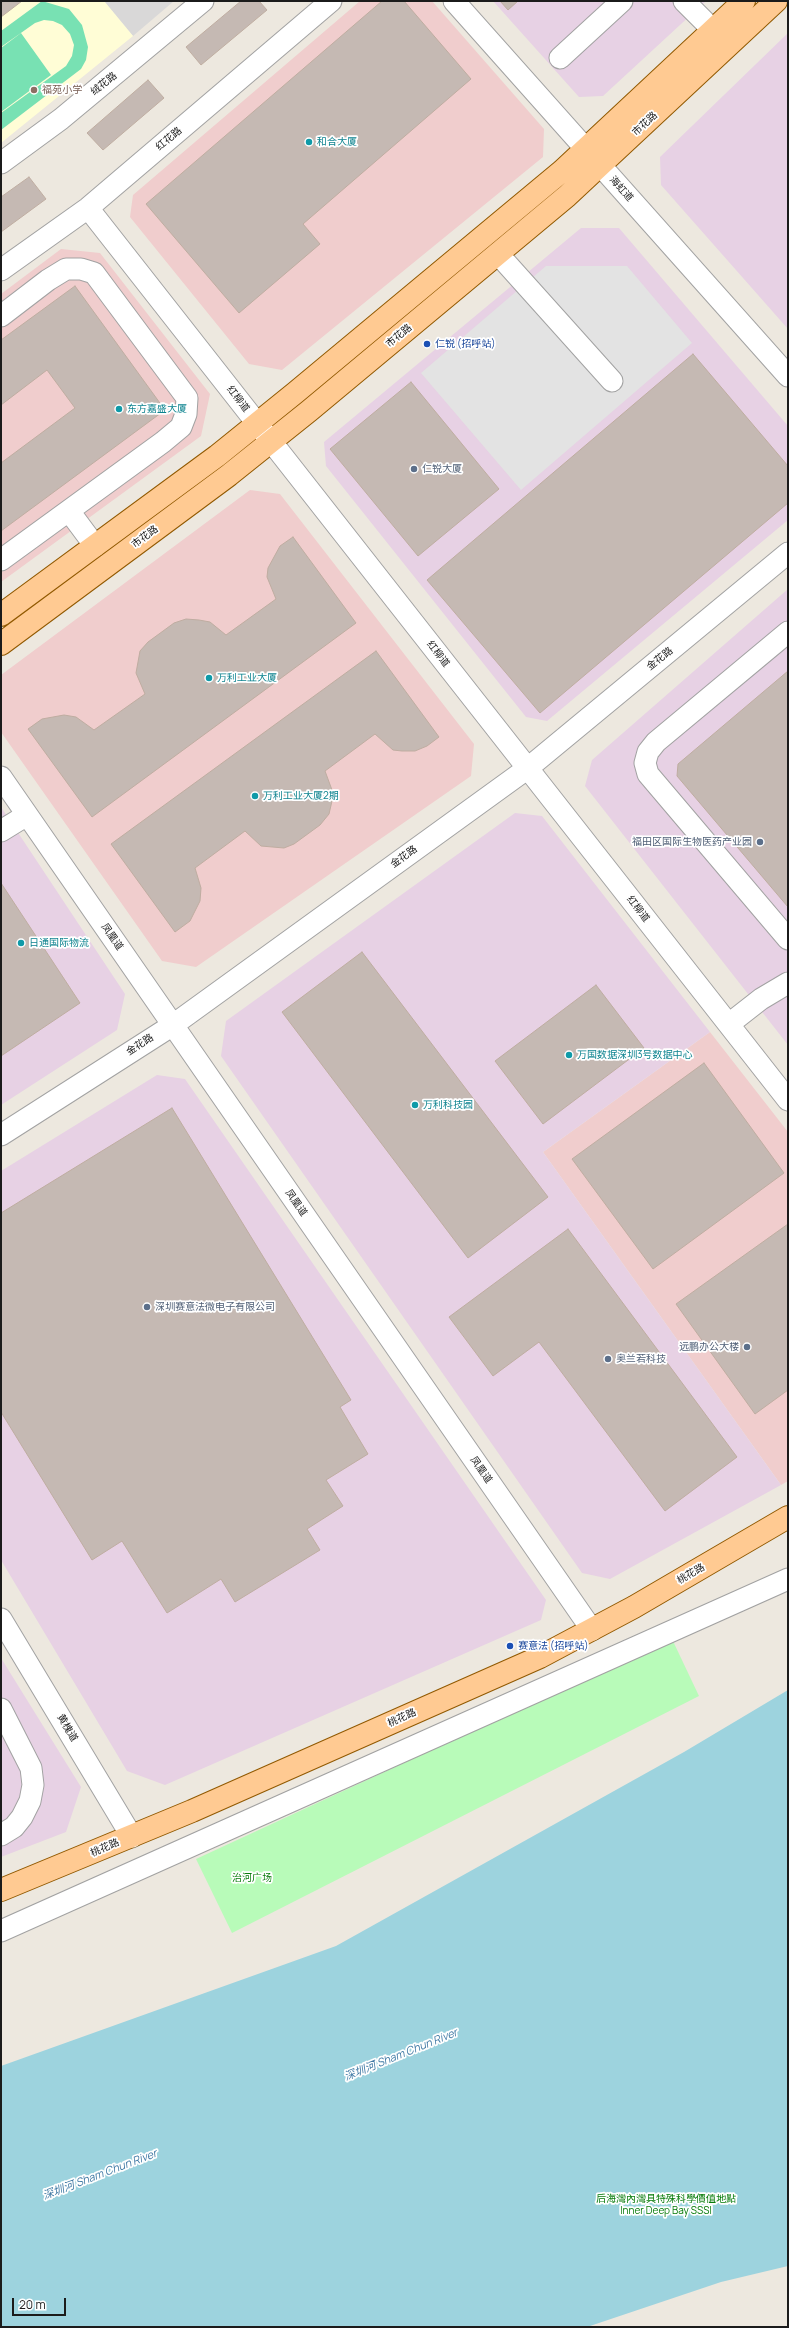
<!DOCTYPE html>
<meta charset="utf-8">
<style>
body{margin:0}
#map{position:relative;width:789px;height:2328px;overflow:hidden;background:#ede8df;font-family:Manrope,sans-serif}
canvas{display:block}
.frame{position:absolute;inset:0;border:2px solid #1b1b1b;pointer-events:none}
.scale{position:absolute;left:12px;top:2298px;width:54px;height:18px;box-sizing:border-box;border:2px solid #1b1b1b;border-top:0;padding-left:5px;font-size:12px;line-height:14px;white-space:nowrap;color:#1b1b1b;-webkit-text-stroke:3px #fff;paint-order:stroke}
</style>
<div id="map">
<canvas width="789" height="2328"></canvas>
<div class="frame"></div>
<div class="scale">20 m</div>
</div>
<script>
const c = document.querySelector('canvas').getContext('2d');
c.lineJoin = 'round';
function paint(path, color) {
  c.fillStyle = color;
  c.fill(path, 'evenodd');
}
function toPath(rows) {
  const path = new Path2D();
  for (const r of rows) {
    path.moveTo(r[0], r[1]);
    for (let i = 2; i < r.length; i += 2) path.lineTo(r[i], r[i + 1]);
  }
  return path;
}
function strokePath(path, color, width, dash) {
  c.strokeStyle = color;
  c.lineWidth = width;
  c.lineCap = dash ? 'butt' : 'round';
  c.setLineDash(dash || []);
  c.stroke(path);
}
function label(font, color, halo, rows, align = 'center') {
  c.font = font + ' Manrope,"Noto Sans SC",sans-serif';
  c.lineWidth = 3.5;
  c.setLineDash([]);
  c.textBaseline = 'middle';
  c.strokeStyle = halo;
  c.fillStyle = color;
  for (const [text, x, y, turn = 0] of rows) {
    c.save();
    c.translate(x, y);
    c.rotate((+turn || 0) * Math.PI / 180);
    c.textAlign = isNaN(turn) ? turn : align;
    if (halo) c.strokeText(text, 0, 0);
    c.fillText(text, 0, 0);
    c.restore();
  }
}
const residential = toPath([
 [104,1,174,1,133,36]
]);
const commercial = toPath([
 [360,1,432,1,544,129,543,157,282,370,249,364,130,217,133,195],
 [61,249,100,253,210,394,201,436,1,582,1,294],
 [250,490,280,494,474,744,471,776,196,967,162,961,1,732,1,675],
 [710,1032,788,1132,788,1481,781,1485,543,1152]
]);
const industrial = toPath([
 [493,1,706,1,603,96,579,97],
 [788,33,788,329,661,185,660,157],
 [581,228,619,228,788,426,788,520,547,721,526,717,326,466,324,442],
 [788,589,788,1045,585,786,592,760],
 [1,807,125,994,117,1030,1,1105],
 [515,813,542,816,710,1032,543,1152,781,1485,610,1579,582,1573,221,1056,226,1021],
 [157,1075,185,1079,546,1600,541,1620,165,1785,127,1771,1,1560,1,1171],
 [1,1658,81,1787,66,1832,1,1857]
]);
const education = toPath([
 [1,1,104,1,133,36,1,143]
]);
const park = toPath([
 [672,1639,699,1696,232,1933,196,1859]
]);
const pitch = toPath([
 [42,1,69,9,82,25,88,47,86,60,81,69,1,130,1,113,66,66,72,56,74,45,70,34,62,25,53,21,44,20,35,23,1,47,1,31],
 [21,33,51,75,1,112,1,48]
]);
const parking = toPath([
 [546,266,627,266,692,343,521,490,421,373]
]);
const water = toPath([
 [788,1690,788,2266,721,2282,587,2327,1,2327,1,2066,336,1946,684,1752]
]);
const building = toPath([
 [1,1,22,1,1,17,1,1],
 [241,1,259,1,267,10,201,65,186,47,241,1],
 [382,1,404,1,471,79,303,224,320,244,239,313,146,204,382,1],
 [500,1,518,1,508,10,500,1],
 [148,80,164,98,103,150,87,133,148,80],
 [29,177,46,199,1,232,1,197,29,177],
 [75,286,165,410,1,531,1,463,75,408,47,370,1,405,1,340,75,286],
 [693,354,788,466,788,503,540,713,427,580,693,354],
 [411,382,499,489,418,556,330,449,411,382],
 [293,537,356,623,92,817,28,729,42,719,64,715,76,717,94,730,145,694,136,673,140,651,148,642,174,623,186,619,199,620,210,622,226,635,276,599,267,577,268,568,280,546,293,537],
 [376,651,439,737,427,746,415,751,402,751,393,750,375,734,325,771,332,790,332,801,329,814,320,825,294,844,284,848,261,846,245,831,195,868,201,888,200,901,190,921,175,932,111,844,376,651],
 [788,671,788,907,677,776,678,764,788,671],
 [1,883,80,1003,1,1056,1,883],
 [362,952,548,1197,468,1258,282,1012,362,952],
 [596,985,644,1048,543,1124,495,1061,596,985],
 [704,1063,784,1173,653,1269,572,1159,704,1063],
 [172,1108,351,1400,340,1407,368,1454,326,1480,343,1506,307,1529,320,1550,235,1602,221,1579,167,1613,122,1541,92,1560,1,1412,1,1213,172,1108],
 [788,1224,788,1390,755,1414,676,1304,788,1224],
 [568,1229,737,1457,665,1511,539,1342,493,1376,449,1317,568,1229]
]);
const minor = toPath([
 [454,1,788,376],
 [684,1,713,30],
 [560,58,622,1],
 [1,163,61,119,203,1],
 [88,208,788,1100],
 [498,254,612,381],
 [1,270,88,208,331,1],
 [1,316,48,280,66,269,81,269,94,273,187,398,186,414,181,427,163,442,1,560],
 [69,511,95,546],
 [788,632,656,742,648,752,645,763,648,774,788,939],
 [1,777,592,1630],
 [1,831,27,815],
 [729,1024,761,999,788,983],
 [1,1135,173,1025,528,768,788,553],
 [1,1619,132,1837],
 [1,1709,31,1768,33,1785,30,1801,22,1817,14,1827,1,1835],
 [1,1931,788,1579]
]);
const major = toPath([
 [1,615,217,456,295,393,562,171,744,1],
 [1,644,229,475,309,411,567,196,776,1],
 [1,1890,192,1811,540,1657,634,1607,788,1517]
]);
const markers = [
 [34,90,4,"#8d6e63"],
 [309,142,4,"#0f9aa8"],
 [427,344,4,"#1a4fb4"],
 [119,409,4,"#0f9aa8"],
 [414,469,4,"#5c6f8a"],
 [209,678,4,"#0f9aa8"],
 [255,796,4,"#0f9aa8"],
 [760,842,4,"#5c6f8a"],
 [21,943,4,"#0f9aa8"],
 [569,1055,4,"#0f9aa8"],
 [415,1105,4,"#0f9aa8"],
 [147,1307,4,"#5c6f8a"],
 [747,1347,4,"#5c6f8a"],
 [608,1359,4,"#5c6f8a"],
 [510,1646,4,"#1a4fb4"]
];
const streetNames = [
 ["绒花路",104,84,-39],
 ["市花路",645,124,-43],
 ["红花路",169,139,-40],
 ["海虹道",621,189,48],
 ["市花路",399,336,-40],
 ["红柳道",238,399,52],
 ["市花路",145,537,-37],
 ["红柳道",438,654,52],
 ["金花路",660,659,-39],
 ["金花路",404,857,-36],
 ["红柳道",638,909,52],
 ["凤凰道",112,937,55],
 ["金花路",140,1045,-33],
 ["凤凰道",296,1203,55],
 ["凤凰道",481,1470,55],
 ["桃花路",691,1574,-30],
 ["桃花路",402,1718,-24],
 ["黄槐道",67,1728,59],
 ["桃花路",105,1848,-23]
];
const educationNames = [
 ["福苑小学",42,90]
];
const cultureNames = [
 ["和合大厦",317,142],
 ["东方嘉盛大厦",127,409],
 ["万利工业大厦",217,678],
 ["万利工业大厦2期",263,796],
 ["日通国际物流",29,943],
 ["万国数据深圳3号数据中心",577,1055],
 ["万利科技园",423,1105]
];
const transitNames = [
 ["仁锐 (招呼站)",435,344],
 ["赛意法 (招呼站)",518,1646]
];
const serviceNames = [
 ["仁锐大厦",422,469],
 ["福田区国际生物医药产业园",752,842,"right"],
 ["深圳赛意法微电子有限公司",155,1307],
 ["远鹏办公大楼",739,1347,"right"],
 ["奥兰若科技",616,1359]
];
const parkNames = [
 ["治河广场",252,1878],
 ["后海灣內灣具特殊科學價值地點",666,2199],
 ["Inner Deep Bay SSSI",666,2211]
];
const waterNames = [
 ["深圳河 Sham Chun River",401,2055,-22],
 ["深圳河 Sham Chun River",100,2175,-21]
];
paint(residential, '#d9d8d8');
paint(commercial, '#f0cdcd');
paint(industrial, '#e7d1e4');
paint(education, '#fffdd6');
paint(park, '#b8fbb9');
paint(pitch, '#78e1b3');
paint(parking, '#e3e3e3');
paint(water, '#9dd3de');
paint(building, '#c5b9b3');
strokePath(building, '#bfada1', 1);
strokePath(minor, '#a2a2a2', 23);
strokePath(major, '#915900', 24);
strokePath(minor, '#fff', 21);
strokePath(major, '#ffca92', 22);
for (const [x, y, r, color] of markers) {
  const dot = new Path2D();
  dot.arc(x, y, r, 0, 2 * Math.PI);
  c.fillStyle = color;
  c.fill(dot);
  strokePath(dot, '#fff', 1.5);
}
label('10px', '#1b1b1b', '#fff', streetNames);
label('10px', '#785e54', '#fff', educationNames, 'left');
label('10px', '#0d838f', '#fff', cultureNames, 'left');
label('10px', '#164399', '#fff', transitNames, 'left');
label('10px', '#4e5e75', '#fff', serviceNames, 'left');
label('10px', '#067b09', '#fff', parkNames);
label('italic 11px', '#417aa5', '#fff', waterNames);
</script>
